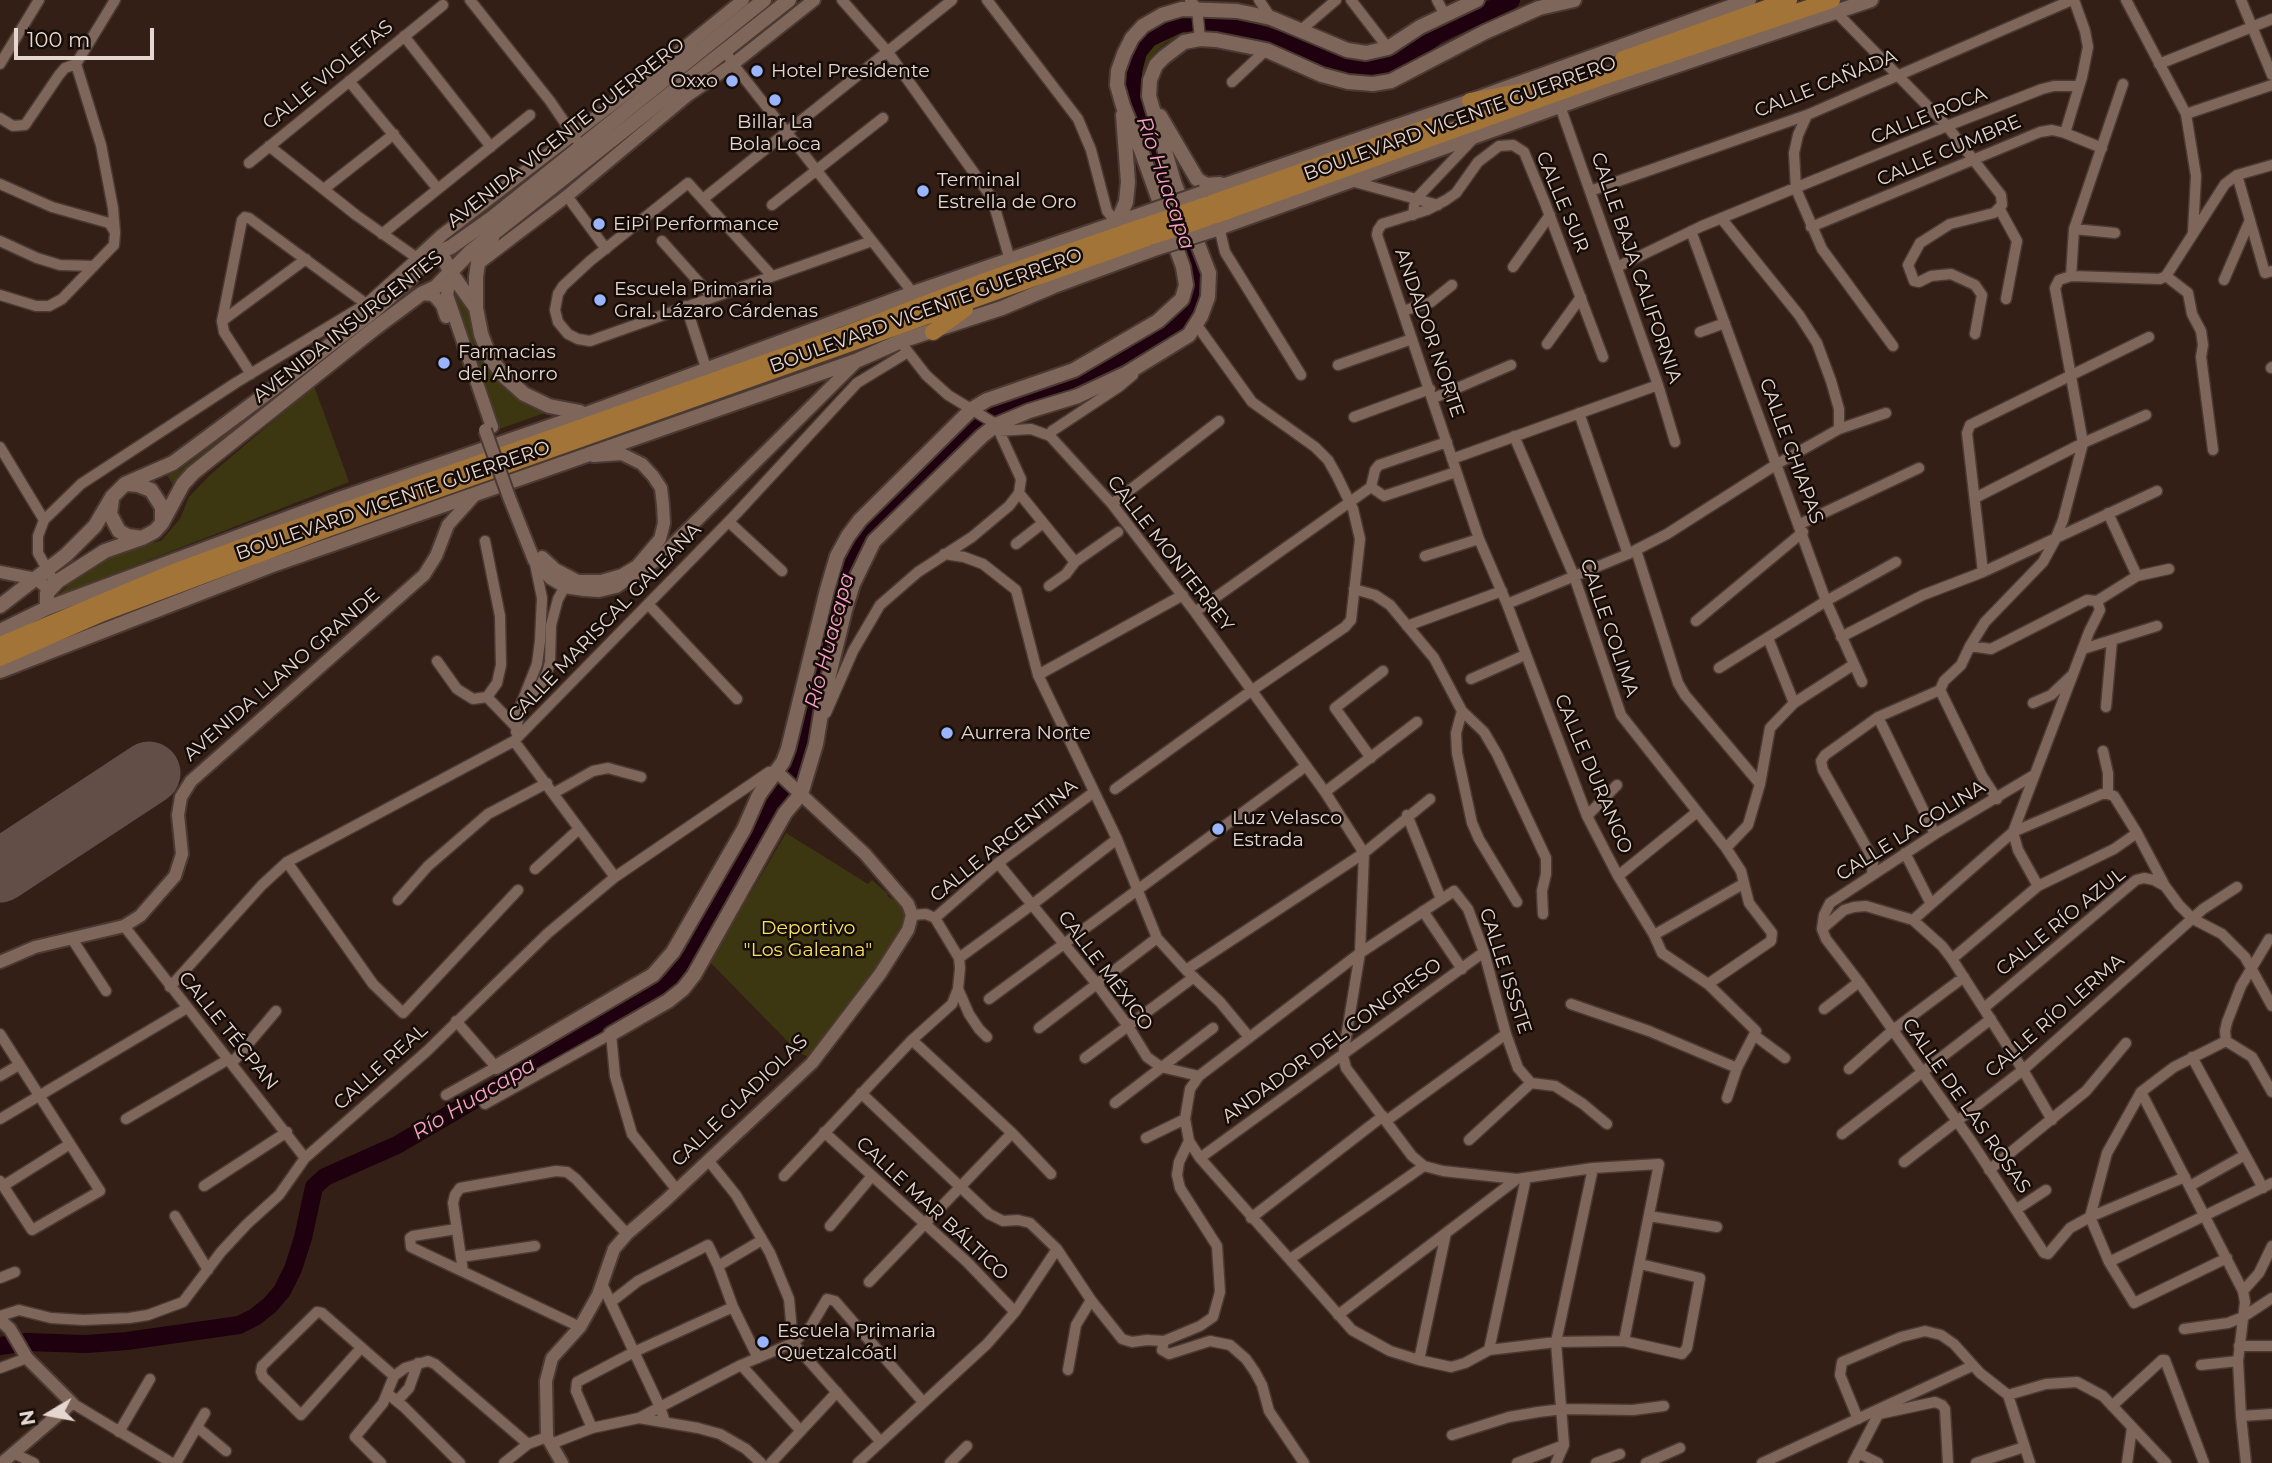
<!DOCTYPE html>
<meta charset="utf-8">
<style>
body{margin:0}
#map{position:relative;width:2272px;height:1463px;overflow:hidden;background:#341f16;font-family:Montserrat,sans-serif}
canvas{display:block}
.north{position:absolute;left:14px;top:1379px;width:70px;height:70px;-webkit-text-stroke:5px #150c08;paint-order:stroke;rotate:260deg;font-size:19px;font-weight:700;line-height:28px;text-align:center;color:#e5d6d0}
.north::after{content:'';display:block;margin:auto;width:24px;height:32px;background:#e5d6d0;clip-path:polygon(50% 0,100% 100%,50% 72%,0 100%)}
.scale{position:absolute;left:14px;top:28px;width:140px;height:32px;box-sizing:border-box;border:4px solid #e5d6d0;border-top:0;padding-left:9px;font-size:21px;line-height:24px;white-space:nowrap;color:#e5d6d0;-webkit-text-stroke:5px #150c08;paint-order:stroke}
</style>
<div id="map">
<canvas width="2272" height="1463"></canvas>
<div class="north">N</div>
<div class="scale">100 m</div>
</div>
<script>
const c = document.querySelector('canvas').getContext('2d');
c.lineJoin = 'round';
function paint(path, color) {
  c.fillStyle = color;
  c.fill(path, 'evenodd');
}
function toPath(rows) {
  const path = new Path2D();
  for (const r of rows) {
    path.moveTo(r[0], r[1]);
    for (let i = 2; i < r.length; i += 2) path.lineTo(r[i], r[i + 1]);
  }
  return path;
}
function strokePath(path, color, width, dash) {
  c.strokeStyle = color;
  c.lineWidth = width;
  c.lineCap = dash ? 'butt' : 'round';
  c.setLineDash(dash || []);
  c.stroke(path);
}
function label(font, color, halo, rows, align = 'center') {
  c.font = font + ' Montserrat,sans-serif';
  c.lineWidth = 5;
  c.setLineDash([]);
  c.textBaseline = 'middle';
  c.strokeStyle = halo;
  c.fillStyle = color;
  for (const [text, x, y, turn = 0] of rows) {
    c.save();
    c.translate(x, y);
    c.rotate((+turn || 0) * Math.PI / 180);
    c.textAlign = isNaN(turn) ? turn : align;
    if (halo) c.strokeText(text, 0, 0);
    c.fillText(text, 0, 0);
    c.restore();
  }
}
const green = toPath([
 [1187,26,1187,31,1164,44,1156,52,1150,62,1148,113,1150,127,1141,99,1141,78,1145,56,1158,42],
 [412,286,415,289,182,473,173,485,167,475,180,470],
 [457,288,464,291,501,374,556,409,499,429,453,296],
 [314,386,349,482,59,595,78,574,104,557,124,549,161,541,180,519,189,497,210,475],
 [786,833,868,884,872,880,888,894,887,896,912,911,817,1060,799,1053,710,962]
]);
const river = toPath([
 [0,1346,27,1342,86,1344,127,1341,239,1325,255,1317,270,1305,282,1291,293,1269,303,1238,314,1187,325,1177,397,1145,654,995,672,981,692,956,761,827,796,769,835,611,852,559,875,522,974,427,994,411,1094,376,1164,336,1192,314,1197,298,1199,281,1133,90,1133,71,1138,52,1149,38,1181,23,1200,22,1246,30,1288,43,1334,62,1381,68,1401,62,1438,34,1511,0]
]);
const runway = toPath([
 [0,871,149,773]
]);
const minor = toPath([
 [470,0,550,101,576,139],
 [842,0,887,51,992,198,1010,260],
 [987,0,1078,119,1091,150,1107,211,1117,223],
 [1190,0,1197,8,1200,39],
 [1259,0,1271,18],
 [1351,0,1388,48],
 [1437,0,1445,15],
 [2126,0,2186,114,2196,176,2193,232],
 [2241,0,2272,75],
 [1836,12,1947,126,2001,195,2002,205,1994,213,1950,224,1920,243,1908,265,1914,281,1919,282,1931,276,1951,274,1975,285,1982,295,1975,334],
 [1301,30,1336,0],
 [404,36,491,147],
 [726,52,733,64,913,293],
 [0,64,39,0],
 [76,64,115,0],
 [2159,64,2272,19],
 [349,81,438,189],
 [1232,82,1266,50],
 [1560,106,1658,385,1675,442],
 [2186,114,2272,85],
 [1807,115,1798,135,1794,153,1796,189,1822,249,1893,346],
 [0,118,13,126,25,125,59,75,65,68,76,64],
 [2065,133,2082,77,2088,47,2085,31,2074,0],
 [249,163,443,5],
 [2237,175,2265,273,2272,271],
 [1351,181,1438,205],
 [0,184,52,207,109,223,115,232],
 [324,189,394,134],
 [1590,191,1807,115,2072,0],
 [567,196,606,249],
 [703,199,952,0],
 [772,205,883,118],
 [1999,208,2017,241,2006,299],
 [1413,215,1415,200,1472,140],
 [1721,218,1799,315,1817,343,1831,381,1839,409,1839,429],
 [1219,227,1225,252,1301,375],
 [1811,227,2040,132,2052,130,2065,133,2102,148],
 [2074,229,2115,233],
 [1691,231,1826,601,1862,682],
 [382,234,530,115],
 [0,241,37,258,60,265,94,266],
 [662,241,712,297],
 [1513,267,1550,215],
 [1617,267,1702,226,1947,126,2042,89,2054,86,2079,86],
 [772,276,688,183,590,261,563,286,558,294,555,310,558,322,568,334,578,339,590,341,872,241],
 [2071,276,2074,229,2123,84],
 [2166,276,2188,293,2192,314,2201,331,2203,345,2201,357,2213,450],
 [2224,280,2250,220],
 [0,295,36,306,49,306,62,299,114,245,115,233,113,208,101,145,76,64],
 [686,306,707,371],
 [1403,311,1431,302,1452,285],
 [222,321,306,259],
 [1700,332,1725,323],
 [1547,344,1581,297],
 [905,348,926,375,948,395,994,423,999,431,1031,429,1050,436,1112,504,1195,612,1325,792,1364,853],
 [1603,357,1545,203,1524,152,1513,145,1499,146,1478,162,1456,193,1446,200,1427,210,1382,224,1378,230,1377,235,1479,539,1507,604,1587,816,1618,876,1654,935,1662,953,1708,984,1756,1031,1737,1068,1727,1098],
 [1338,365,1412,339],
 [2271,368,2272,367],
 [251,374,224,332,222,321,242,220,245,217,249,218,369,306],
 [1434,398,1511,365],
 [1579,413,1628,554],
 [1354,417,1430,389],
 [999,431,1021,479,1019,493],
 [1050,436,1052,431,1120,386,1133,375],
 [1514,436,1574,576,1621,715,1726,848,1741,871,1749,903,1772,933,1771,941,1708,984],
 [0,447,44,520],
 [1452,459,1658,385],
 [1371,487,1375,470,1379,465,1447,442],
 [1371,487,1384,496,1456,472],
 [1019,493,1075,562],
 [1975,498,2083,443,2146,415],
 [1112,504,1219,421],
 [2108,513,2137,576],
 [729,522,782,571],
 [1800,524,1919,468],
 [485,541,500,616,501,665,497,683,487,697,516,727],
 [1016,544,1043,523],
 [1636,550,1678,683,1685,695,1760,784],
 [944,554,964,557,983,564,1016,590,1038,675,1117,839,1157,938,1186,970,1220,1002,1249,1037],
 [1425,556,1479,539],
 [1983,572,1967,433,1970,425,2149,337],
 [55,583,38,553,38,536,44,520,81,484,237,382,366,304,417,258,356,215,269,146],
 [1049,586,1066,574,1075,562,1118,532],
 [1354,589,1375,595,1390,605,1434,658,1462,711,1484,732,1497,754,1546,858,1546,874,1542,891,1543,914],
 [2097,601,2137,576,2169,569],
 [648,604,737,699],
 [1507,604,1628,554,1667,534,1777,464,1839,429,1886,413],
 [1195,612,1371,487],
 [1696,621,1803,532],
 [1407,626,1502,591],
 [1841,637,1923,595,1983,572,2157,491],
 [1768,638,1794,703],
 [1970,646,1991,649,2087,600,2097,601],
 [2083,649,2157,626],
 [437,661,457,689,473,699,487,697],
 [1719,668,1826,601,1896,562],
 [1038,675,1183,595],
 [1471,679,1525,655],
 [1940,690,1982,776,1997,799],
 [525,701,541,684,547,673,550,662,551,625,558,599,568,581],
 [2033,703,2051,695,2071,676],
 [2106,707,2112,640],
 [1462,711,1456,733,1457,753,1472,823,1479,839,1517,902],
 [826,713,853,651,880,605,918,572,972,537,1009,506,1019,493],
 [1878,717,1935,834],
 [516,732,520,707,537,664,540,641,542,598,534,559],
 [514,741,615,877],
 [2103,751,2108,773,2108,794],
 [1371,758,1335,708,1383,671],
 [2034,775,1935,834,1830,903,1824,915,1822,929,1826,939,1859,982,1971,1141,2044,1253,2048,1254,2070,1228,2090,1217,2185,1177],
 [1115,789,1251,691,1345,627,1351,620,1360,539,1353,509,1337,476,1328,460,1315,447,1252,402,1196,324],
 [1325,792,1417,722],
 [554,793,593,771,608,768,641,777],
 [2108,794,2114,796,2137,833,2165,886,2179,905,2193,919,2222,934,2245,957,2272,1006],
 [1407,815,1441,899],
 [1587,816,1617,785],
 [1726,848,1748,825,1760,784,1770,728,1794,703,1853,665],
 [1364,853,1360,953,1343,1056,1346,1068,1412,1156,1424,1166,1443,1171,1517,1179,1593,1168,1659,1164,1624,1341],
 [1905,853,1931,904],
 [287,862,373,984,403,1013,518,890],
 [998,863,1096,983,1128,1026,1147,1057,1161,1067,1199,1076],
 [535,869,579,829],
 [1872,874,1873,862,1869,852,1823,770,1821,761,1825,755,1878,717,1940,690,1944,681,1961,665,1970,646,1985,622,2043,562,2055,540,2063,520,2083,443,2055,288,2059,280,2071,276,2160,279,2166,276,2225,184,2237,175,2272,165],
 [1618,876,1697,812],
 [2038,886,2018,850,2013,832,2089,632,2100,610,2097,601],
 [398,900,428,866,488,814,547,783],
 [1423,911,1462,969],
 [935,918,998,863,1094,792],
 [1913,920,2013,832,2102,794,2108,794],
 [124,926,305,1158],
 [1822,929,1844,910,1854,907,1866,906,1913,920,1942,946,1952,959,2023,1070,2052,1120],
 [1654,935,1743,884],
 [72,939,106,991],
 [959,958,1033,904,1117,839],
 [1952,959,2038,886,2114,849,2137,833],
 [1186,970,1364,853,1430,799],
 [170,987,262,885,287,862,514,741,736,514,857,383,908,352],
 [958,989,969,1014,979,1029,987,1037],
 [989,999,1306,766],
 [1571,1004,1649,1031,1737,1068],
 [1984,1008,2136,880,2144,878,2154,880,2165,886],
 [1824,1009,1859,982],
 [1039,1028,1157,938],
 [0,1034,100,1191,32,1230,0,1181],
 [1754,1035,1785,1058],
 [912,1040,1012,1133,1051,1174],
 [2226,1041,2174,1067,2141,1092,2107,1153,2090,1217,2109,1262,2134,1303,2227,1258],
 [2226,1041,2225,1031,2227,1022,2241,986,2269,939],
 [2226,1041,2252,1057,2272,1092],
 [2192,1057,2263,1188],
 [1085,1058,1194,977],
 [232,1063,276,1011],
 [1849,1069,1893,1030,1964,977],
 [0,1076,19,1065],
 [2141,1092,2243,1291,2245,1302,2238,1361,2241,1416,2246,1463],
 [861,1093,989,1214,1003,1221,1018,1220,1030,1223,1057,1249,1091,1300,1122,1339,1132,1342,1147,1340,1164,1341],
 [446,1095,496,1067,456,1021],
 [1115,1103,1213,1028],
 [485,1104,611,1034,615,1076,632,1134,677,1190],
 [0,1119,187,1008],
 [126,1119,229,1059],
 [1386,1121,1506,1034],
 [1607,1124,1583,1104,1555,1086,1531,1083,1518,1068,1506,1034,1484,952,1468,909,1454,891,1360,953,1199,1076,1190,1089,1185,1119,1189,1141,1200,1158,1352,1330,1390,1351,1419,1360,1451,1367,1465,1363,1489,1350,1556,1342,1624,1341,1682,1354,1687,1348,1700,1278,1640,1264],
 [824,1132,967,1262,1015,1312],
 [1842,1134,1991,1019],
 [1146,1138,1185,1119],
 [1469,1140,1531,1083],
 [1189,1141,1179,1162,1177,1175,1180,1188,1217,1246,1220,1292,1213,1317,1200,1326,1164,1341,1162,1350,1169,1354,1210,1341,1230,1345,1246,1359,1255,1372,1262,1385,1269,1411,1304,1463],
 [1200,1158,1484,952],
 [708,1160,736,1195,770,1253,789,1299,793,1343],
 [1904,1162,2023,1070,2203,909,2237,887],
 [1989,1170,2086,1091,2126,1043],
 [784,1176,912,1040,952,1004,958,989,960,968,959,958,935,918,926,914,912,915],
 [3,1186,70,1144],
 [204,1186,287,1132],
 [2190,1186,2245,1155],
 [2017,1209,2046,1190],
 [175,1216,208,1270],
 [1649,1216,1717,1227],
 [1251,1218,1383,1116],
 [830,1226,872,1176],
 [456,1229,413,1236,410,1238,411,1247,580,1327],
 [461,1257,535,1246],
 [1290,1259,1424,1166],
 [2109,1262,2272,1183],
 [718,1266,762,1240],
 [463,1271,453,1203,455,1195,460,1188,556,1171,567,1172,576,1179,627,1234],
 [0,1278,15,1272],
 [869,1282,1012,1133],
 [602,1284,660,1407,665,1422],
 [2243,1291,2259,1273,2272,1246],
 [611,1302,638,1281,708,1245,718,1266,733,1307,758,1358],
 [1338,1315,1517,1179],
 [0,1316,19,1310,51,1318,83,1320,129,1318,148,1315,183,1302,221,1252,247,1224,279,1195,305,1158,427,1051,548,933,615,877,769,772,776,771],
 [2184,1329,2228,1323,2243,1317,2272,1298],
 [793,1343,880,1441],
 [2239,1346,2272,1346],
 [361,1348,301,1415,263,1377,261,1372,262,1366,317,1312,322,1313,394,1376],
 [1489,1350,1526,1178],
 [1419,1360,1446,1233],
 [741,1365,800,1430],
 [2201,1365,2238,1361],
 [0,1368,27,1358],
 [1068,1370,1076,1325,1091,1300],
 [388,1394,404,1407,460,1463],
 [2008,1395,2030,1463],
 [397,1401,409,1388,418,1363],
 [72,1403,172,1463],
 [2112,1406,2162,1360,2165,1360,2204,1463],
 [1879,1414,1935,1402,1942,1405,1945,1409,1948,1463],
 [2241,1416,2272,1414],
 [639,1418,741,1365,793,1343,811,1326,827,1299,835,1301,923,1402],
 [1858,1419,1840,1375,1842,1362,1901,1337,1925,1331,1941,1335,1954,1344,1980,1373,2008,1395,2046,1384,2077,1382,2103,1396,2166,1463],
 [197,1427,226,1451],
 [592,1428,576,1391,577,1382,634,1352,733,1307],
 [119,1432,150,1379],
 [1452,1435,1509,1417,1538,1412,1563,1409,1633,1410,1664,1406],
 [551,1444,592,1428,639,1418,698,1428,720,1434,746,1449,761,1463],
 [13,1453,34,1463],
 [1858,1453,1878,1463],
 [176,1463,205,1413],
 [381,1463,355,1437,383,1403,394,1376,405,1368,428,1361,435,1364,528,1444],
 [504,1463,528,1444,547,1437],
 [771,1463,837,1392],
 [858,1463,987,1344,1015,1312,1057,1249],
 [950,1463,967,1446],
 [1517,1463,1564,1445],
 [1556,1463,1564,1445,1556,1342,1593,1168],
 [1596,1463,1620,1454],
 [1646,1463,1680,1448],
 [1762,1463,1972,1366],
 [1853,1463,1880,1411],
 [1976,1463,2024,1447],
 [2127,1463,2132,1428]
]);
const tertiary = toPath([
 [422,263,417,258,442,235,652,74,743,0],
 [479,263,567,196,688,95,733,64,814,0],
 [451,273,447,295,492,427],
 [421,294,432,295,436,298,442,305,446,317],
 [509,497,534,560,550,578,565,587,584,590,599,591,616,587,658,559,858,360],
 [542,557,555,569,578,581,601,581,622,575,637,566,660,539,664,523,663,505,661,488,653,476,642,464,622,454,593,456],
 [0,572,36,579,49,589],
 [0,962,35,947,124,926,140,916,175,876,182,854,178,815,181,797,191,781,424,575,436,556,448,525,474,496],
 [0,1320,10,1329,27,1358,72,1403,2,1463],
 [562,1463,547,1437,546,1381,552,1358,580,1327,598,1295,614,1249,627,1234,665,1201,812,1063,880,974,908,930,912,915,908,904,865,854,776,771]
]);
const secondary = toPath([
 [1160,116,1197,179,1206,185,1220,184],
 [1202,193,1470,101,1749,0],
 [1117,223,1126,202,1128,182,1123,115],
 [1213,230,1610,88,1871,0],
 [492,238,478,263,476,277,476,308,481,334,490,358,505,377,524,394,549,406,580,412],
 [431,257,444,259,451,273,476,308],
 [127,484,138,485,151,490,162,507,162,522],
 [112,499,110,514,119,531,128,536,142,538],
 [0,606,66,555,95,526,112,497,125,484,173,463,274,388,374,311,411,278,422,263,439,252,451,247,492,218,764,0],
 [47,608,47,593,58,581,105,551,142,538,155,531,162,523,183,484,193,473,374,329,421,294,436,287,470,252,789,0],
 [0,631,47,608,342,498,589,413,913,293,1148,212],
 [0,671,270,566,858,360,901,341,1002,308,1054,286,1157,248],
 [611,1034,668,1001,683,989,694,975,785,813,801,794,816,744,824,695,845,610,853,584,874,541,982,436,996,425,1029,411,1078,396,1127,373,1189,335,1201,316,1208,297,1209,273,1174,182,1149,96,1150,80,1156,65,1164,57,1184,42,1200,39,1216,40,1266,50,1322,75,1348,82,1373,84,1391,81,1485,32,1539,8,1574,0],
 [496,1067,653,975,673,952,744,829,759,795,783,762,788,749,827,590,837,556,848,536,860,520,972,409,987,400,1074,370,1158,321,1182,299,1186,285,1183,267,1141,150,1123,106,1117,85,1118,71,1124,54,1132,38,1143,26,1162,15,1182,9,1237,11,1271,18,1347,50,1366,53,1388,48,1420,27,1477,0]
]);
const trunk = toPath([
 [1623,59,1789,0],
 [1470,101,1556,85],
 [1206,205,1434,125],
 [1208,218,1602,77,1832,0],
 [933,332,965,309],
 [0,645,179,570,264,539,846,334,993,278,1150,224],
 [0,658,103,613,324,530,1153,236]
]);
const tertiaryBridge = toPath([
 [485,430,509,497]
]);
const secondaryBridge = toPath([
 [1148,212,1202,193],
 [1157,248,1213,230]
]);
const trunkBridge = toPath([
 [1150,224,1206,205],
 [1153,236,1208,218]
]);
const markers = [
 [757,71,7,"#9ab5fd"],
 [732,81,7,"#9ab5fd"],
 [775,100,7,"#9ab5fd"],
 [923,191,7,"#9ab5fd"],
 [599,224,7,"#9ab5fd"],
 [600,300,7,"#9ab5fd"],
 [444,363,7,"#9ab5fd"],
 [947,733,7,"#9ab5fd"],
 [1218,829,7,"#9ab5fd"],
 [763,1342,7,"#9ab5fd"]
];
const poiNames = [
 ["Hotel Presidente",771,71],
 ["Oxxo",718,81,"right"],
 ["Billar La",775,122,"center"],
 ["Bola Loca",775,144,"center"],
 ["Terminal",937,180],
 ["Estrella de Oro",937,202],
 ["EiPi Performance",613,224],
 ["Escuela Primaria",614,289],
 ["Gral. Lázaro Cárdenas",614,311],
 ["Farmacias",458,352],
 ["del Ahorro",458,374],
 ["Aurrera Norte",961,733],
 ["Luz Velasco",1232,818],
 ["Estrada",1232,840],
 ["Escuela Primaria",777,1331],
 ["Quetzalcóatl",777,1353]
];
const streetNames = [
 ["CALLE VIOLETAS",328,75,-39],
 ["CALLE CAÑADA",1826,84,-22],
 ["CALLE ROCA",1929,116,-22],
 ["BOULEVARD VICENTE GUERRERO",1460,119,-20],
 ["AVENIDA VICENTE GUERRERO",566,133,-38],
 ["CALLE CUMBRE",1949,151,-23],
 ["CALLE SUR",1562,202,67],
 ["CALLE BAJA CALIFORNIA",1636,268,71],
 ["BOULEVARD VICENTE GUERRERO",926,311,-20],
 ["AVENIDA INSURGENTES",348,327,-38],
 ["ANDADOR NORTE",1429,333,71],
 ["CALLE CHIAPAS",1791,451,70],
 ["BOULEVARD VICENTE GUERRERO",393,501,-19],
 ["CALLE MONTERREY",1170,554,52],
 ["CALLE MARISCAL GALEANA",605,623,-46],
 ["CALLE COLIMA",1609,628,71],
 ["AVENIDA LLANO GRANDE",282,675,-41],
 ["CALLE DURANGO",1593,774,67],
 ["CALLE LA COLINA",1911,831,-32],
 ["CALLE ARGENTINA",1004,841,-39],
 ["CALLE RÍO AZUL",2061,922,-39],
 ["CALLE MÉXICO",1105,971,53],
 ["CALLE ISSSTE",1505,971,72],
 ["CALLE RÍO LERMA",2055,1016,-41],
 ["CALLE TÉCPAN",228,1031,51],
 ["ANDADOR DEL CONGRESO",1332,1041,-36],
 ["CALLE REAL",381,1067,-42],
 ["CALLE GLADIOLAS",740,1101,-44],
 ["CALLE DE LAS ROSAS",1966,1106,55],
 ["CALLE MAR BÁLTICO",932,1209,43]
];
const parkNames = [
 ["Deportivo",808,928],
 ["\"Los Galeana\"",808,950]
];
const waterNames = [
 ["Río Huacapa",1165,183,71],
 ["Río Huacapa",830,641,-75],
 ["Río Huacapa",474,1099,-31]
];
paint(green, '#3d3711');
strokePath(river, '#1f000f', 18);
strokePath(runway, '#624e46', 63);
strokePath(minor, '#4b3a33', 13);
strokePath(tertiary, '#4b3a33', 16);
strokePath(secondary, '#4b3a33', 18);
strokePath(trunk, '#4b3a33', 19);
strokePath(minor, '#7f665b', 10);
strokePath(tertiary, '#7f665b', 12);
strokePath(secondary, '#7f665b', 14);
strokePath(trunk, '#a27438', 16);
strokePath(tertiaryBridge, '#4b3a33', 16, []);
strokePath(secondaryBridge, '#4b3a33', 18, []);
strokePath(trunkBridge, '#4b3a33', 19, []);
strokePath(tertiaryBridge, '#7f665b', 12);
strokePath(secondaryBridge, '#7f665b', 14);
strokePath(trunkBridge, '#a27438', 16);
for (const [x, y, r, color] of markers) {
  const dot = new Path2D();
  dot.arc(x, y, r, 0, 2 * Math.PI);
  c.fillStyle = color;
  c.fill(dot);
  strokePath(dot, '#150c08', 2.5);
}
label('19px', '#e5d6d0', '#150c08', poiNames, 'left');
label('19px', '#e5d6d0', '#150c08', streetNames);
label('19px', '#f6e15e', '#150c08', parkNames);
label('italic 21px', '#f99ec8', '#150c08', waterNames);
</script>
